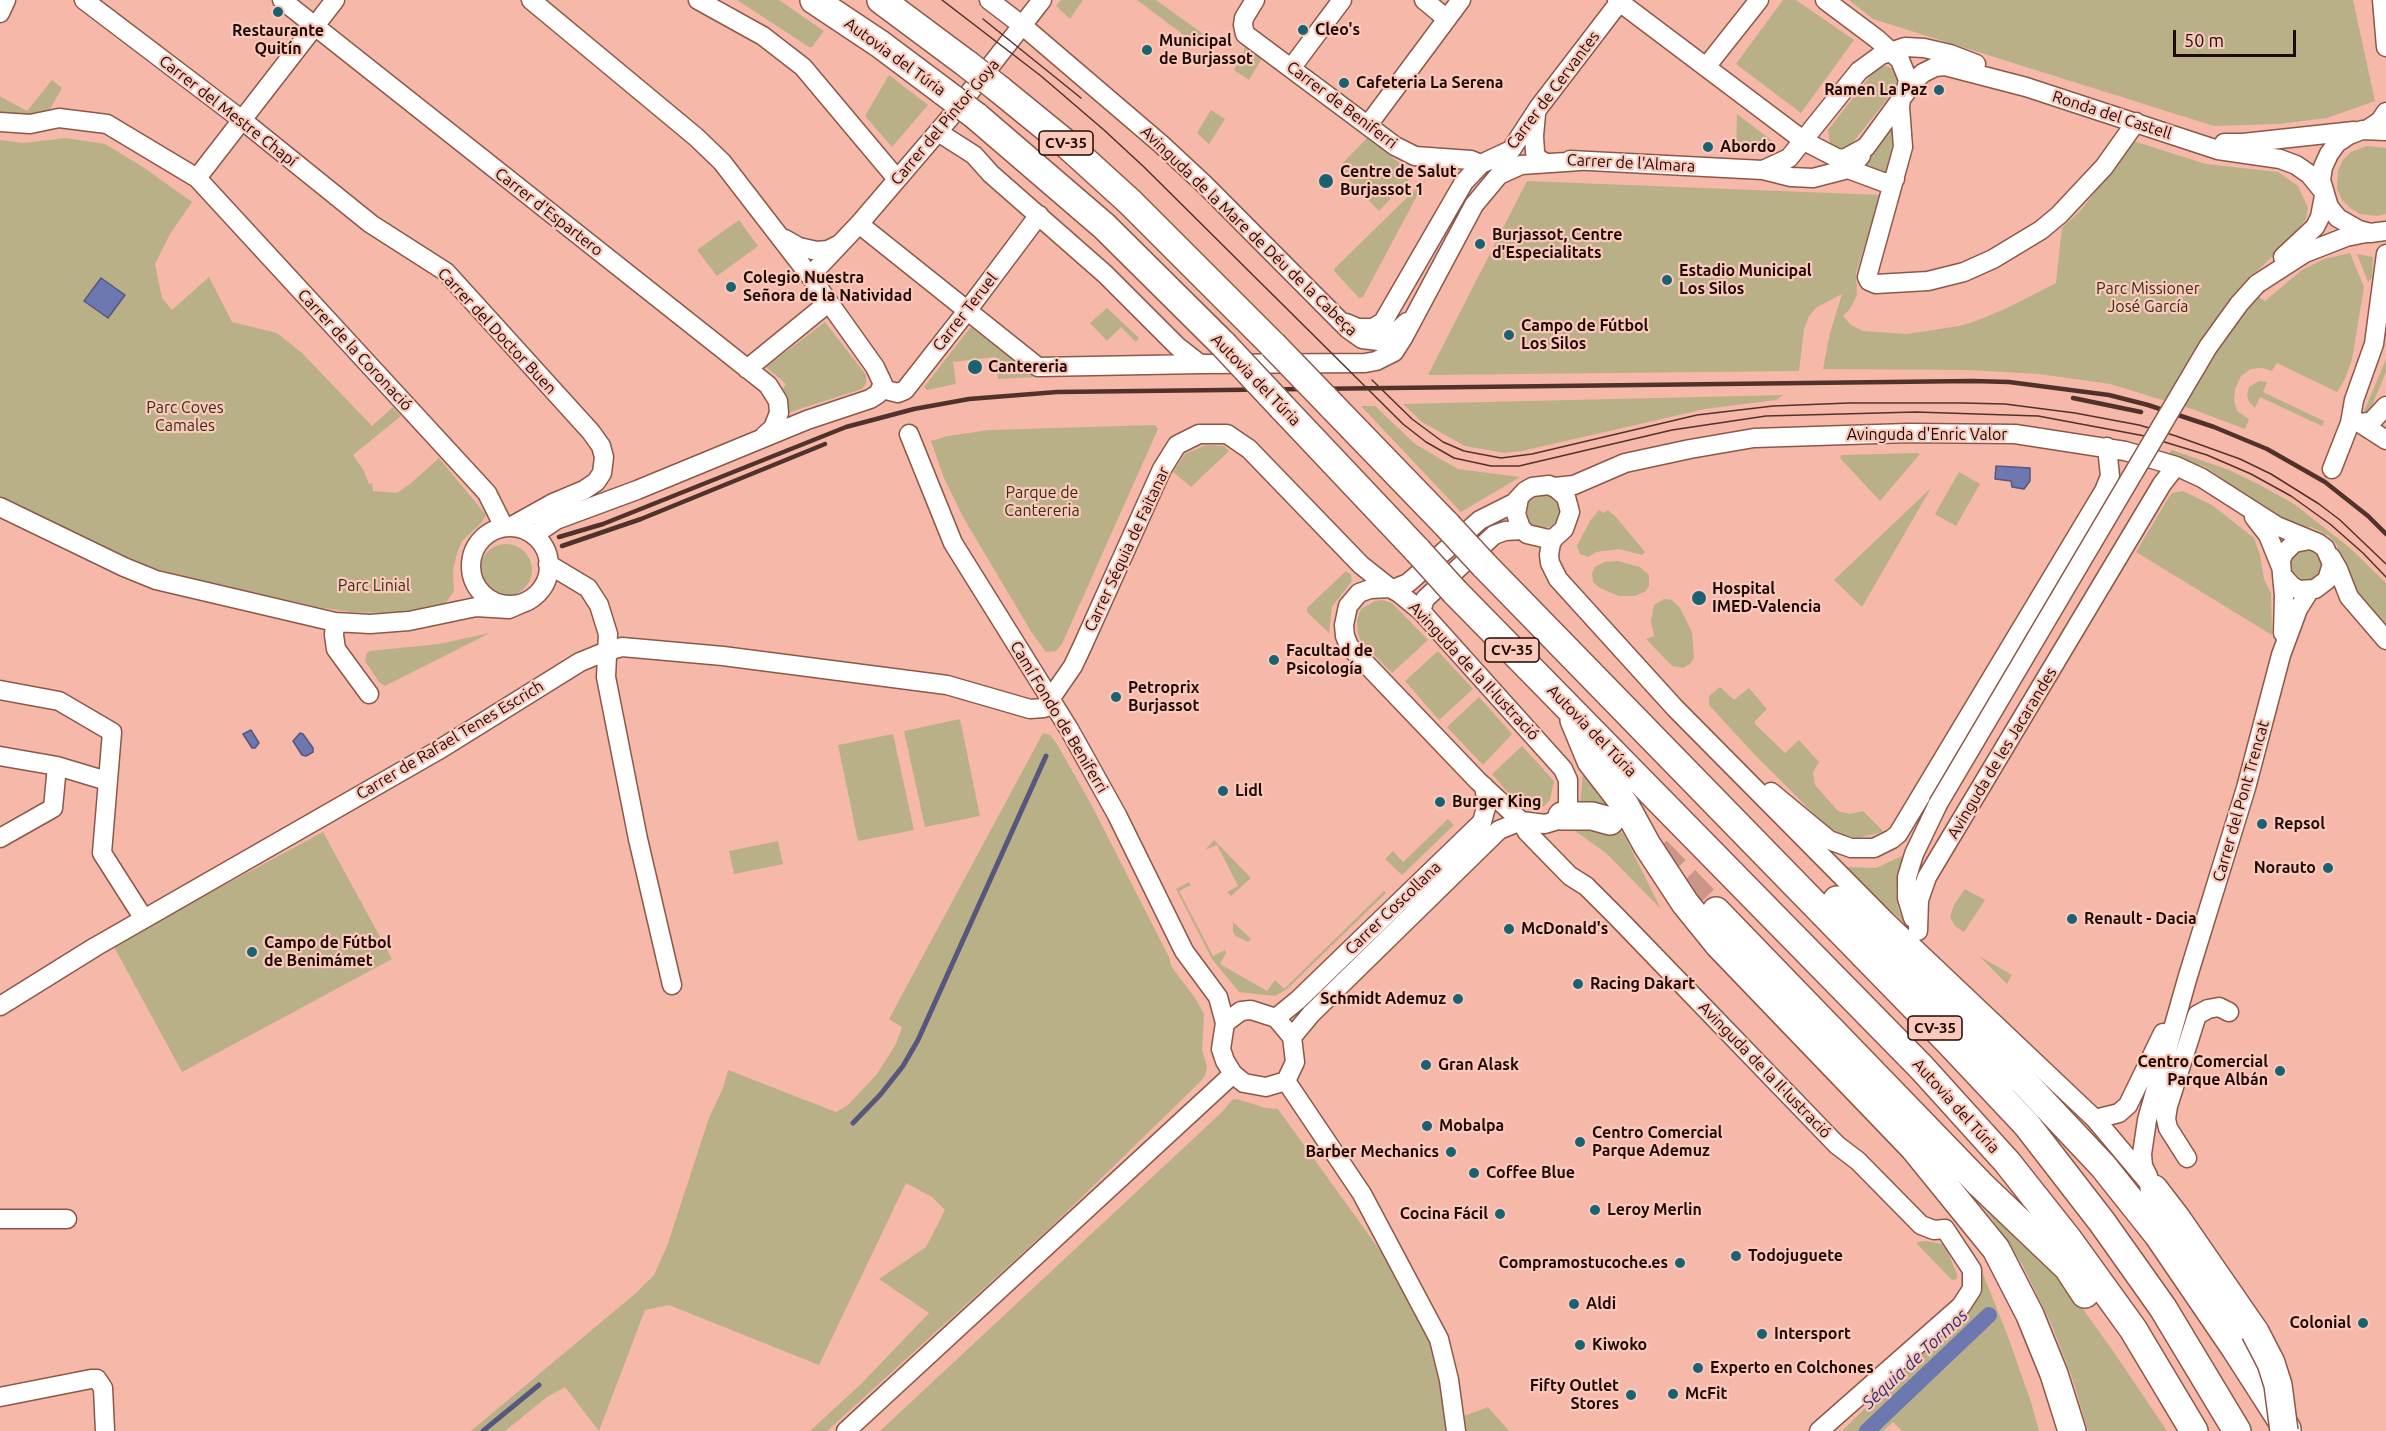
<!DOCTYPE html>
<meta charset="utf-8">
<style>
body{margin:0}
#map{position:relative;width:2386px;height:1431px;overflow:hidden;background:#f6b8a8;font-family:Ubuntu,sans-serif}
canvas{display:block}
.scale{position:absolute;left:2173px;top:30px;width:123px;height:27px;box-sizing:border-box;border:3px solid #1f0a05;border-top:0;padding-left:8px;font-size:18px;line-height:21px;white-space:nowrap;color:#1f0a05;-webkit-text-stroke:4px #fbc9bb;paint-order:stroke}
</style>
<div id="map">
<canvas width="2386" height="1431"></canvas>
<div class="scale">50 m</div>
</div>
<script>
const c = document.querySelector('canvas').getContext('2d');
c.lineJoin = 'round';
function paint(path, color) {
  c.fillStyle = color;
  c.fill(path, 'evenodd');
}
function toPath(rows) {
  const path = new Path2D();
  for (const r of rows) {
    if (r.length === 3) {
      path.moveTo(r[0] + r[2], r[1]);
      path.arc(r[0], r[1], r[2], 0, 2 * Math.PI);
      continue;
    }
    path.moveTo(r[0], r[1]);
    for (let i = 2; i < r.length; i += 2) path.lineTo(r[i], r[i + 1]);
  }
  return path;
}
function strokePath(path, color, width, dash) {
  c.strokeStyle = color;
  c.lineWidth = width;
  c.lineCap = dash ? 'butt' : 'round';
  c.setLineDash(dash || []);
  c.stroke(path);
}
function label(font, color, halo, rows, align = 'center') {
  c.font = font + ' Ubuntu,sans-serif';
  c.lineWidth = 4.5;
  c.setLineDash([]);
  c.textBaseline = 'middle';
  c.strokeStyle = halo;
  c.fillStyle = color;
  for (const [text, x, y, turn = 0] of rows) {
    c.save();
    c.translate(x, y);
    c.rotate((+turn || 0) * Math.PI / 180);
    c.textAlign = isNaN(turn) ? turn : align;
    if (halo) c.strokeText(text, 0, 0);
    c.fillText(text, 0, 0);
    c.restore();
  }
}
const green = toPath([
 [737,0,779,0,824,31,812,47,809,47],
 [1061,0,1083,0,1070,19,1056,6],
 [1137,0,1156,0,1209,38,1201,48],
 [1783,0,1796,0,1854,40,1801,113,1736,64],
 [1849,0,2353,0,2375,101,2327,118,2278,124,2214,126,1873,19],
 [1246,46,1262,58,1249,80,1234,70],
 [1886,66,1893,69,1898,77,1895,89,1851,145,1844,149,1836,148,1830,143,1828,130,1874,71,1879,67],
 [889,75,928,105,892,147,865,116],
 [52,80,62,88,49,111,31,115,0,112,0,95,1,97,27,111],
 [1211,110,1225,119,1209,144,1197,133],
 [1737,114,1775,143,1775,149,1768,152,1736,151],
 [1895,121,1898,122,1885,175,1860,168],
 [66,138,105,144,140,165,192,202,170,234,155,264,162,298,172,310,209,277,232,322,277,333,302,353,372,426,393,407,401,416,353,455,363,469,369,484,372,483,373,491,397,493,410,484,439,458,486,515,482,522,462,541,457,553,453,570,454,591,445,604,396,613,350,612,318,607,199,580,153,568,129,558,0,496,0,140,23,143],
 [1367,138,1414,174,1379,211,1338,168],
 [2133,141,2206,164,2278,172,2298,186,2308,208,2306,219,2291,238,2242,286,2265,301,2302,270,2324,259,2350,253,2364,287,2352,359,2345,379,2337,392,2277,363,2272,371,2262,368,2251,369,2241,376,2235,389,2234,400,2237,411,2249,419,2245,429,2192,409,2110,384,2039,374,1968,370,1823,369,1830,333,1842,294,1817,307,1809,316,1804,329,1799,371,1428,375,1527,181,1881,195,1856,273,1857,295,1850,309,1843,316,1851,325,1863,331,1907,334,1959,326,1976,321,2007,308,2056,283,2062,228,2082,209],
 [2367,146,2386,148,2386,214,2377,216,2360,214,2350,208,2342,200,2337,188,2338,171,2343,160,2351,152],
 [1426,179,1363,297,1359,298,1335,272,1334,269],
 [739,220,758,246,717,276,697,250],
 [2357,254,2373,257,2372,278,2368,282],
 [1107,308,1139,338,1136,342,1121,327,1107,341,1090,323],
 [825,322,866,375,866,383,862,389,787,413,787,399,781,391,786,384,766,367],
 [970,328,972,328,1035,377,998,379,995,357,953,362,956,384,927,390,924,387],
 [2386,359,2386,372,2368,415,2363,414],
 [2259,381,2267,382,2263,392,2324,421,2322,426,2260,397,2255,408,2249,402,2247,395,2249,387],
 [1783,395,1776,400,1705,409,1522,451,1504,453,1465,446,1422,422,1403,404],
 [1361,406,1375,406,1415,444,1458,469,1520,477,1461,512],
 [1155,425,1158,429,1062,644,1056,651,1046,652,1032,633,963,517,944,478,931,441,948,436,989,430],
 [1206,445,1224,446,1229,451,1191,487,1173,472,1185,454],
 [2172,450,2229,470,2260,485,2294,504,2350,548,2386,583,2386,628,2352,588,2343,571,2337,545,2329,536,2311,527,2292,528,2206,467,2167,455],
 [1917,453,1920,454,1880,501,1840,458,1842,455],
 [1959,472,1980,484,1956,526,1935,514],
 [1931,488,1862,607,1834,580],
 [2183,491,2212,505,2254,538,2260,555,2264,579,2271,593,2272,635,2136,552,2169,497,2172,493],
 [1543,511,17],
 [1599,510,1603,513,1608,510,1616,517,1645,552,1642,555,1619,549,1596,552,1588,557,1580,554,1577,546,1590,521],
 [506,570,26],
 [2305,565,17],
 [1618,561,1640,567,1649,575,1649,586,1646,591,1635,596,1619,596,1600,588,1593,582,1592,573,1595,567,1604,562],
 [1346,571,1351,575,1352,581,1332,607,1329,633,1307,612,1307,608],
 [1664,599,1672,600,1680,608,1692,632,1694,658,1690,664,1683,668,1672,666,1646,639,1654,636,1651,621,1654,605],
 [1382,600,1392,603,1428,640,1392,673,1362,643,1358,634,1357,620,1361,609,1375,601],
 [490,633,385,686,379,682,365,661,367,653,370,651,439,644],
 [1438,651,1473,689,1439,720,1405,681],
 [1720,687,1734,700,1749,688,1767,709,1755,721,1755,724,1785,753,1799,740,1819,762,1813,772,1815,785,1838,811,1849,814,1863,811,1882,830,1882,832,1858,838,1839,834,1826,826,1754,754,1709,705,1709,696],
 [1479,697,1512,734,1483,765,1447,727],
 [960,719,980,816,925,827,904,731],
 [1043,733,1050,735,1057,744,1092,806,1169,957,1171,966,1195,998,1204,1014,1202,1050,1207,1066,1205,1076,1199,1083,1051,1227,827,1431,810,1431,861,1384,929,1313,879,1279,926,1247,945,1210,932,1197,906,1183,819,1365,669,1305,645,1310,599,1431,565,1387,547,1397,505,1431,471,1431,636,1293,654,1275,667,1246,709,1118,723,1088,728,1070,836,1112,848,1105,877,1074,896,1044,902,1027,889,1019],
 [893,734,914,830,858,841,838,745],
 [1522,746,1554,781,1550,800,1543,807,1529,810,1518,804,1492,774],
 [1583,774,1603,798,1610,808,1580,804],
 [1448,819,1454,825,1402,875,1385,859,1393,851,1403,862],
 [1609,827,1623,833,1661,909,1606,853,1572,829],
 [323,832,392,959,182,1072,113,945],
 [1214,840,1251,878,1231,896,1227,892,1238,886,1217,845,1205,850],
 [778,841,783,864,734,874,729,851],
 [1902,856,1896,891,1898,908,1904,923,1845,867,1876,868],
 [1189,882,1191,885,1179,891,1213,956,1225,950,1226,953,1220,964,1267,991,1275,980,1284,989,1384,891,1386,893,1287,989,1275,996,1239,992,1212,959,1176,889],
 [1965,889,1985,900,1964,932,1955,926,1950,917,1954,905],
 [1233,922,1251,939,1248,942,1236,936,1233,932],
 [1979,956,2012,975,2007,984],
 [1237,1099,1266,1108,1278,1109,1389,1263,1425,1328,1438,1370,1446,1431,880,1431,1222,1112,1232,1100],
 [1960,1175,2060,1277,2113,1351,2167,1431,2088,1431,2072,1377,2051,1323,2022,1264,2000,1230],
 [1944,1213,1974,1253,1981,1269,2007,1334,2031,1402,2039,1431,1902,1431,1893,1422,1883,1431,1842,1431,1932,1343,1978,1271],
 [1926,1241,1942,1244,1947,1250,1957,1274,1957,1279,1952,1280,1917,1244,1917,1242],
 [1488,1407,1509,1431,1466,1431,1464,1416]
]);
const water = toPath([
 [101,278,125,295,108,318,84,301,101,278],
 [1996,466,2030,468,2030,481,2024,489,2012,487,2011,481,1995,479,1996,466],
 [251,730,259,743,255,748,252,748,243,734,251,730],
 [300,733,303,734,313,748,313,752,306,756,302,755,293,741,300,733]
]);
const stream = toPath([
 [853,1123,880,1095,903,1066,918,1040,1046,756],
 [483,1431,539,1385]
]);
const canal = toPath([
 [1867,1431,1989,1315]
]);
const highwayTunnel = toPath([
 [1657,850,1716,911]
]);
const minor = toPath([
 [84,0,242,120,371,224,446,272,591,432,601,446,604,457,602,473,596,482,584,490,553,503,510,527],
 [282,0,768,385,778,401,779,413,773,428,764,436],
 [531,0,696,137,722,162,810,276,875,367,883,384,878,394,870,399,807,420,637,490,556,520,534,535],
 [698,0,763,36,803,67,897,179],
 [989,0,1023,26,1161,144,1204,184,1348,329,1362,339,1379,341,1395,333,1407,322],
 [1255,0,1244,18,1243,25,1245,34,1395,146,1415,156,1471,160,1481,164],
 [1424,0,1447,19],
 [1617,0,1804,141,1837,158,1844,159,1866,147,1915,80,1923,73,1935,67,1945,66,2026,87,2218,150,2280,159,2296,165,2309,174,2322,190],
 [1825,0,1877,39,1900,60,1908,80,1905,94],
 [2382,0,2386,47],
 [0,13,6,0],
 [1292,67,1342,0],
 [1706,67,1759,0],
 [1901,99,1900,107,1903,147,1867,277,1869,281,1876,284,1928,281,1964,272,1993,259,2041,230,2059,215,2104,167,2136,122],
 [1536,114,1534,136,1535,152,1537,158,1546,163],
 [0,122,30,124,59,118,107,124,197,178,487,493,504,527],
 [1368,125,1461,0],
 [2368,129,2380,121,2386,112],
 [2386,131,2362,130,2349,135,2337,143,2329,154,2323,167,2321,180,2329,207,2338,218,2359,230,2370,233,2386,231],
 [938,132,974,155,991,174,1105,274,1177,346,1200,364,1365,363,1376,361,1394,352,1403,338,1474,205,1499,175,1521,165,1580,161],
 [2224,143,2243,143,2354,131],
 [1570,160,1763,170,1791,177,1813,178,1848,169,1861,156],
 [1848,169,1883,182,1892,182,1895,179],
 [1763,170,1789,158,1859,71,1881,55,1905,47,1924,48,1950,54,1976,64],
 [197,178,335,0],
 [859,224,1038,367,1200,364],
 [785,239,799,247,817,251,828,250,840,244],
 [2283,257,2315,227,2320,217,2324,196],
 [810,276,859,224,948,120,1042,0],
 [2257,284,2305,253,2346,237,2366,233],
 [1346,323,1358,328,1373,328,1383,322,1464,182,1481,164,1511,150,1539,107,1621,0],
 [747,369,828,303],
 [882,389,898,393,905,390,967,311,1039,215],
 [2352,418,2386,440],
 [2361,423,2372,421,2386,406],
 [909,434,953,543,1069,729,1117,815,1184,951,1218,997,1225,1023],
 [2332,469,2350,423,2354,400,2374,344,2386,254],
 [1554,487,1574,485,1625,463,1690,449,1754,438,1908,433,2015,434,2125,451,2176,466,2202,478,2277,526,2318,543,2325,548,2332,564,2327,580,2315,589,2299,590,2292,586,2282,575,2281,560,2284,553,2294,543,2310,540],
 [0,507,124,567,156,580,335,622,370,624,409,621,476,607,509,609,525,602],
 [2254,517,2268,535,2281,567],
 [510,566,39],
 [1554,538,1551,543,1549,555,1550,563,1558,579,1675,708,1886,921,2095,1119,2154,1189],
 [2331,557,2338,569,2349,597,2386,640],
 [548,564,588,588,599,605,608,634,606,677,638,839,672,985],
 [2282,575,2284,596,2283,633],
 [1393,589,1408,583,1480,520,1514,503,1525,491,1532,487,1549,485,1557,489,1566,497,1570,512,1564,529,1554,538,1548,539,1527,534,1521,528,1516,514,1519,498],
 [1421,611,1425,599,1494,535,1505,531,1523,530],
 [335,622,334,635,336,649,369,694],
 [0,690,59,701,112,732,102,853,144,919],
 [0,756,57,766,107,781],
 [1771,792,1829,840,1851,848,1874,848,1892,839,1898,834,2104,491,2110,476,2107,447],
 [0,838,53,808,57,766],
 [1913,918,1907,898,1907,877,1914,854,1938,804],
 [1918,931,1919,900,1927,877,2162,484,2176,466],
 [0,1006,95,947,437,751,580,662,607,651,622,647,723,656,947,685,1030,709,1044,708,1073,666,1082,647,1162,469,1177,445,1199,434,1227,434,1249,449,1361,565,1390,588],
 [1251,1010,1276,1018,1292,1037,1295,1062,1286,1081,1266,1087,1244,1083,1233,1074,1225,1061,1221,1049,1225,1023,1241,1011,1251,1010],
 [1276,1018,1298,1000,1482,822,1487,804,1484,786],
 [1292,1037,1311,1014,1499,830,1521,821,1545,824,1555,821,1562,816,1568,805,1568,780,1563,769,1421,611,1399,593,1390,588,1370,589,1359,593,1348,606,1344,625,1345,636,1349,646,1478,781,1521,821,1527,832,1570,876,1586,886,1616,916,1837,1145,1858,1161,1921,1225,1934,1230,1945,1229,1972,1270,1972,1289,1961,1306,1819,1431],
 [1286,1081,1362,1194,1439,1339,1449,1380,1456,1431],
 [2095,1119,2119,1113,2128,1105,2163,1033],
 [2187,1158,2168,1128,2166,1119,2168,1106,2197,1015,2208,1009,2219,1007,2229,1012],
 [2148,1176,2143,1166,2142,1154,2147,1120,2188,976,2246,788,2281,655,2298,609,2310,590],
 [0,1219,67,1219],
 [0,1397,91,1379,97,1379,103,1388,105,1431],
 [846,1431,1233,1074]
]);
const highway = toPath([
 [814,0,880,44,944,92],
 [881,0,967,64],
 [999,89,1064,142,1130,202,1273,345],
 [976,116,1104,226,1223,344],
 [1332,406,1447,525],
 [1282,407,1418,551],
 [1484,565,1949,1042,2027,1125,2102,1222,2163,1308,2237,1431],
 [1455,592,1922,1068,2007,1162,2068,1239,2133,1329,2194,1431],
 [1574,720,1591,761,1625,805,1647,845,1685,903,1719,945,1914,1148,1996,1249,2030,1315,2054,1374,2072,1431],
 [1562,816,1592,816,1610,821],
 [1837,900,2024,1082,2103,1166,2158,1235,2235,1348,2287,1429],
 [1716,911,1980,1184,2068,1268,2085,1294],
 [2154,1189,2177,1219,2255,1332]
]);
const tram = toPath([
 [942,0,1041,76,1104,130,1144,167,1403,424,1426,442,1454,458,1491,466,1519,466,1672,430,1766,416,1916,412,2038,416,2145,436,2207,455,2251,474,2291,496,2330,524,2363,553,2386,577],
 [983,19,1081,98],
 [1372,380,1412,419,1443,442,1464,451,1501,458,1532,454,1697,415,1773,406,1849,403,1963,403,2005,404,2075,413,2139,425,2176,436,2240,459,2271,474,2319,504,2340,520,2386,564]
]);
const rail = toPath([
 [2073,398,2141,412],
 [559,537,603,524,846,427,914,409,969,399,1057,392,1972,381,2009,382,2109,395,2148,405,2214,427,2267,449,2325,482,2368,516,2386,534],
 [562,546,641,519,825,444]
]);
const minorBridge = toPath([
 [1938,804,2208,347,2239,304,2257,284]
]);
const highwayBridge = toPath([
 [967,64,999,89],
 [944,92,976,116],
 [1223,344,1282,407],
 [1273,345,1332,406],
 [1447,525,1484,565],
 [1418,551,1455,592],
 [2255,1332,2271,1363,2278,1385,2284,1431]
]);
const markers = [
 [278,12,6,"#1a6171"],
 [1303,30,6,"#1a6171"],
 [1147,50,6,"#1a6171"],
 [1344,83,6,"#1a6171"],
 [1939,90,6,"#1a6171"],
 [1708,147,6,"#1a6171"],
 [1326,181,8,"#1a6171"],
 [1480,244,6,"#1a6171"],
 [1667,280,6,"#1a6171"],
 [731,287,6,"#1a6171"],
 [1509,335,6,"#1a6171"],
 [975,367,8,"#1a6171"],
 [1699,598,8,"#1a6171"],
 [1274,660,6,"#1a6171"],
 [1116,697,6,"#1a6171"],
 [1223,791,6,"#1a6171"],
 [1440,802,6,"#1a6171"],
 [2262,824,6,"#1a6171"],
 [2328,868,6,"#1a6171"],
 [2072,919,6,"#1a6171"],
 [1509,929,6,"#1a6171"],
 [252,952,6,"#1a6171"],
 [1578,984,6,"#1a6171"],
 [1458,999,6,"#1a6171"],
 [1426,1065,6,"#1a6171"],
 [2280,1071,6,"#1a6171"],
 [1427,1126,6,"#1a6171"],
 [1580,1142,6,"#1a6171"],
 [1451,1152,6,"#1a6171"],
 [1474,1173,6,"#1a6171"],
 [1595,1210,6,"#1a6171"],
 [1500,1214,6,"#1a6171"],
 [1736,1256,6,"#1a6171"],
 [1680,1263,6,"#1a6171"],
 [1574,1304,6,"#1a6171"],
 [2363,1323,6,"#1a6171"],
 [1762,1334,6,"#1a6171"],
 [1580,1345,6,"#1a6171"],
 [1698,1368,6,"#1a6171"],
 [1673,1394,6,"#1a6171"],
 [1631,1395,6,"#1a6171"]
];
const shields = [
 [1066,143,54],
 [1512,650,54],
 [1935,1028,54]
];
const shieldNames = [
 ["CV-35",1066,143],
 ["CV-35",1512,650],
 ["CV-35",1935,1028]
];
const poiNames = [
 ["Cleo's",1315,30],
 ["Restaurante",278,31,"center"],
 ["Quitín",278,49,"center"],
 ["Municipal",1159,41],
 ["de Burjassot",1159,59],
 ["Cafeteria La Serena",1356,83],
 ["Ramen La Paz",1927,90,"right"],
 ["Abordo",1720,147],
 ["Centre de Salut",1340,172],
 ["Burjassot 1",1340,190],
 ["Burjassot, Centre",1492,235],
 ["d'Especialitats",1492,253],
 ["Estadio Municipal",1679,271],
 ["Los Silos",1679,289],
 ["Colegio Nuestra",743,278],
 ["Señora de la Natividad",743,296],
 ["Campo de Fútbol",1521,326],
 ["Los Silos",1521,344],
 ["Cantereria",988,367],
 ["Hospital",1712,589],
 ["IMED-Valencia",1712,607],
 ["Facultad de",1286,651],
 ["Psicología",1286,669],
 ["Petroprix",1128,688],
 ["Burjassot",1128,706],
 ["Lidl",1235,791],
 ["Burger King",1452,802],
 ["Repsol",2274,824],
 ["Norauto",2316,868,"right"],
 ["Renault - Dacia",2084,919],
 ["McDonald's",1521,929],
 ["Campo de Fútbol",264,943],
 ["de Benimámet",264,961],
 ["Racing Dakart",1590,984],
 ["Schmidt Ademuz",1446,999,"right"],
 ["Centro Comercial",2268,1062,"right"],
 ["Parque Albán",2268,1080,"right"],
 ["Gran Alask",1438,1065],
 ["Mobalpa",1439,1126],
 ["Centro Comercial",1592,1133],
 ["Parque Ademuz",1592,1151],
 ["Barber Mechanics",1439,1152,"right"],
 ["Coffee Blue",1486,1173],
 ["Leroy Merlin",1607,1210],
 ["Cocina Fácil",1488,1214,"right"],
 ["Todojuguete",1748,1256],
 ["Compramostucoche.es",1668,1263,"right"],
 ["Aldi",1586,1304],
 ["Colonial",2351,1323,"right"],
 ["Intersport",1774,1334],
 ["Kiwoko",1592,1345],
 ["Experto en Colchones",1710,1368],
 ["Fifty Outlet",1619,1386,"right"],
 ["Stores",1619,1404,"right"],
 ["McFit",1685,1394]
];
const streetNames = [
 ["Autovia del Túria",895,57,36],
 ["Carrer de Cervantes",1553,90,-53],
 ["Carrer de Beniferri",1342,105,37],
 ["Carrer del Mestre Chapí",228,111,38],
 ["Ronda del Castell",2112,115,18],
 ["Carrer del Pintor Goya",945,122,-50],
 ["Carrer de l'Almara",1631,163,3],
 ["Carrer d'Espartero",549,212,38],
 ["Avinguda de la Mare de Déu de la Cabeça",1249,231,44],
 ["Carrer Teruel",965,312,-52],
 ["Carrer del Doctor Buen",497,331,47],
 ["Carrer de la Coronació",355,350,47],
 ["Autovia del Túria",1256,380,46],
 ["Avinguda d'Enric Valor",1927,435],
 ["Carrer Séquia de Faitanar",1127,549,-65],
 ["Avinguda de la Il·lustració",1474,671,47],
 ["Camí Fondo de Beniferri",1059,717,59],
 ["Autovia del Túria",1592,731,46],
 ["Carrer de Rafael Tenes Escrich",450,740,-31],
 ["Avinguda de les Jacarandes",2002,753,-59],
 ["Carrer del Pont Trencat",2241,801,-74],
 ["Carrer Coscollana",1393,908,-44],
 ["Avinguda de la Il·lustració",1765,1070,46],
 ["Autovia del Túria",1956,1106,48]
];
const parkNames = [
 ["Parc Missioner",2148,289],
 ["José García",2148,307],
 ["Parc Coves",185,408],
 ["Camales",185,426],
 ["Parque de",1042,493],
 ["Cantereria",1042,511],
 ["Parc Linial",374,586]
];
const waterNames = [
 ["Séquia de Tormos",1915,1359,-43]
];
paint(green, '#bab088');
paint(water, '#6e78b0');
strokePath(water, '#56577d', 1.5);
strokePath(stream, '#56577d', 5);
strokePath(canal, '#6e78b0', 16);
strokePath(highwayTunnel, '#cb9587', 27, [27, 14]);
strokePath(minor, '#8d5748', 21);
strokePath(highway, '#8d5748', 30);
strokePath(minor, '#fff', 18);
strokePath(highway, '#fff', 27);
strokePath(tram, '#51322b', 1.5);
strokePath(rail, '#51322b', 4.5);
strokePath(minorBridge, '#8d5748', 21, []);
strokePath(highwayBridge, '#8d5748', 30, []);
strokePath(minorBridge, '#fff', 18);
strokePath(highwayBridge, '#fff', 27);
for (const [x, y, r, color] of markers) {
  const dot = new Path2D();
  dot.arc(x, y, r, 0, 2 * Math.PI);
  c.fillStyle = color;
  c.fill(dot);
  strokePath(dot, '#fbc9bb', 2);
}
for (const [x, y, w] of shields) {
  const box = new Path2D();
  box.roundRect(x - w / 2, y - 12, w, 24, 4.5);
  c.fillStyle = '#fbc9bb';
  c.fill(box);
  strokePath(box, '#1f0a05', 1.5);
}
label('bold 15px', '#1f0a05', null, shieldNames);
label('bold 16px', '#1f0a05', '#fbc9bb', poiNames, 'left');
label('16px', '#1f0a05', '#fbc9bb', streetNames);
label('16px', '#372f11', '#fbc9bb', parkNames);
label('italic 18px', '#2e3379', '#fbc9bb', waterNames);
</script>
